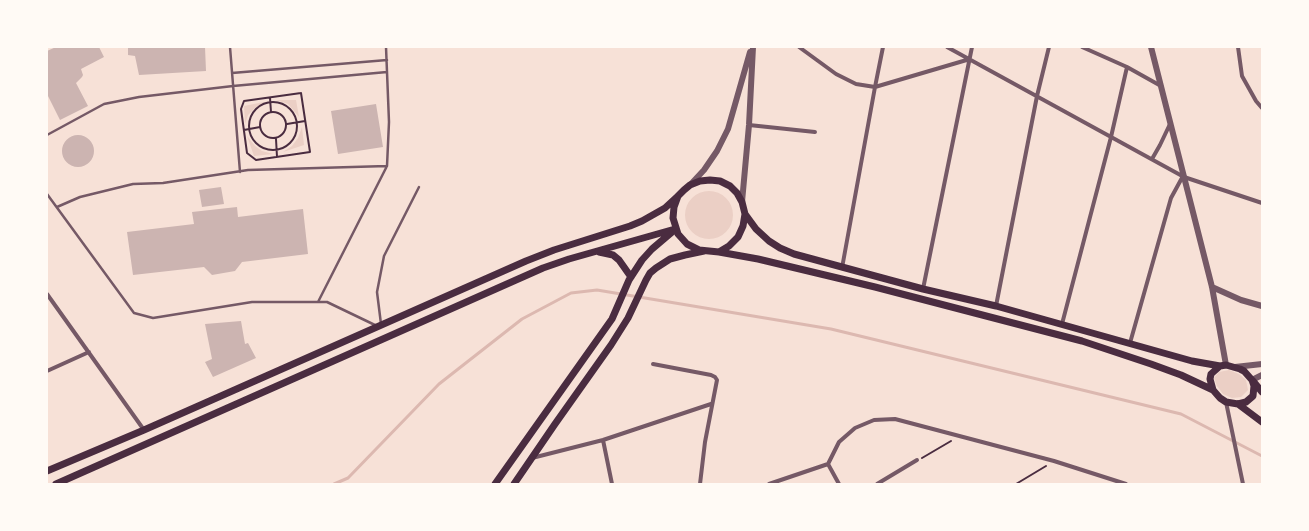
<!DOCTYPE html>
<style>
body{margin:0}
#map{position:relative;width:1309px;height:531px;overflow:hidden;background:#f7e1d7;font-family:Commissioner,sans-serif}
canvas{display:block}
.frame{position:absolute;inset:0;border:48px solid #fffaf5;pointer-events:none}
</style>
<div id="map">
<canvas width="1309" height="531"></canvas>
<div class="frame"></div>
</div>
<script>
const c = document.querySelector('canvas').getContext('2d');
c.lineJoin = 'round';
function paint(path, color) {
  c.fillStyle = color;
  c.fill(path, 'evenodd');
}
function toPath(rows) {
  const path = new Path2D();
  for (const r of rows) {
    if (r.length === 3) {
      path.moveTo(r[0] + r[2], r[1]);
      path.arc(r[0], r[1], r[2], 0, 2 * Math.PI);
      continue;
    }
    path.moveTo(r[0], r[1]);
    for (let i = 2; i < r.length; i += 2) path.lineTo(r[i], r[i + 1]);
  }
  return path;
}
function strokePath(path, color, width, dash) {
  c.strokeStyle = color;
  c.lineWidth = width;
  c.lineCap = dash ? 'butt' : 'round';
  c.setLineDash(dash || []);
  c.stroke(path);
}
const green = toPath([
 [276,100,296,100,299,117,288,104],
 [264,102,255,108,248,115,245,124,244,106],
 [302,127,304,145,283,152,292,146,298,138],
 [247,136,255,146,262,151,273,154,254,156],
 [709,215,24],
 [1229,370,1239,374,1246,380,1248,390,1241,397,1232,398,1223,394,1217,386,1214,378,1217,374,1219,372]
]);
const stream = toPath([
 [334,484,348,478,439,384,522,319,571,293,597,290,831,329,1181,414,1262,456]
]);
const building = toPath([
 [56,47,99,47,104,57,81,69,83,75,82,77,76,83,88,106,60,120,47,94,47,51],
 [128,47,205,47,206,71,139,75,135,56,128,55],
 [376,104,383,147,338,154,331,111],
 [78,151,16],
 [221,187,224,204,202,207,199,190],
 [237,207,238,217,303,209,308,254,242,262,235,271,212,275,204,267,133,275,127,232,194,224,192,212],
 [241,321,245,344,248,343,256,358,213,377,205,362,212,359,205,324]
]);
const path = toPath([
 [301,93,310,152,256,160,247,153,241,109,244,101,301,93],
 [270,98,271,112],
 [273,126,24],
 [273,125,13],
 [287,124,305,121],
 [244,130,260,127],
 [276,139,277,157],
 [922,458,951,441],
 [1016,484,1046,466]
]);
const service = toPath([
 [230,47,240,172],
 [232,73,387,60],
 [47,135,104,104,139,97,233,86,387,72],
 [47,194,134,313,153,318,252,302,327,302,377,326],
 [57,207,80,197,133,184,163,183,248,170,387,166],
 [318,302,387,166,389,122,386,47],
 [381,324,377,292,384,256,419,187]
]);
const minor = toPath([
 [799,47,836,74,856,84,875,87,970,59],
 [947,47,1184,177,1262,203],
 [1082,47,1127,67,1161,86],
 [1238,47,1242,76,1256,101,1262,108],
 [749,125,815,132],
 [1152,159,1160,145,1170,124],
 [842,268,875,87,883,47],
 [923,289,972,47],
 [47,294,144,430],
 [996,306,1037,96,1049,47],
 [1062,324,1111,137,1127,67],
 [1130,343,1171,198,1183,176],
 [653,364,711,375,715,377,717,380,705,442,700,484],
 [47,371,89,352],
 [1226,402,1243,484],
 [603,440,612,484],
 [532,458,603,440,711,404],
 [828,464,839,484],
 [769,484,828,464,839,442,855,428,874,420,895,419,1054,461,1126,484],
 [877,484,917,460]
]);
const tertiary = toPath([
 [1151,47,1212,287,1226,365],
 [691,184,704,170,717,151,728,129,750,52],
 [742,202,749,125,753,47],
 [1212,287,1241,300,1262,306],
 [1235,367,1262,364],
 [1252,380,1262,375]
]);
const secondary = toPath([
 [710,180,720,181,730,186,737,193,742,202,745,214,743,226,738,237,729,246,719,252,699,250,687,244,678,234,673,218,674,207,678,196,684,190,690,185,700,181,710,180],
 [745,214,756,229,769,241,780,248,794,254,923,289,996,306,1192,361,1220,366],
 [599,252,613,255,619,260,631,277],
 [719,252,758,259,875,287,1082,341,1151,364,1181,375,1213,390],
 [1226,365,1240,369,1244,371,1252,380,1254,386,1253,396,1246,402,1238,404,1226,402,1220,398,1213,390,1210,379,1211,374,1220,366,1226,365],
 [1253,381,1262,392],
 [1238,404,1262,422],
 [47,471,144,430,526,261,554,250,630,226,642,221,665,208,678,196],
 [56,484,543,268,569,259,675,229],
 [495,484,612,319,629,280,642,260,652,249,672,232],
 [514,484,555,424,611,345,628,318,646,280,650,273,656,268,670,259,685,255,704,251]
]);
paint(green, '#ebcfc5');
strokePath(stream, '#dcb8b0', 3);
paint(building, '#ccb4b1');
strokePath(path, '#4a2c40', 2);
strokePath(service, '#755966', 2.5);
strokePath(minor, '#755966', 4);
strokePath(tertiary, '#755966', 6);
strokePath(secondary, '#4a2c40', 7);
</script>
